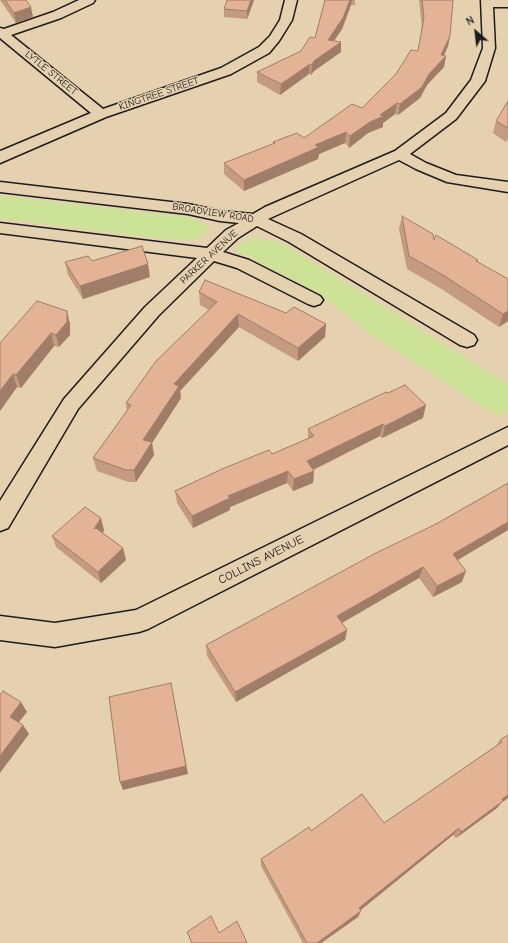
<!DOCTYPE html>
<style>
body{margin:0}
#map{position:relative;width:508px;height:943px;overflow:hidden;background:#e5d0af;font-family:"Comic Neue",sans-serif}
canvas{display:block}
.north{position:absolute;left:456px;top:12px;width:40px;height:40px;-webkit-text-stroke:3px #e5d0af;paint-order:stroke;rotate:332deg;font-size:11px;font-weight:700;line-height:16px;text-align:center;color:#1c1c1c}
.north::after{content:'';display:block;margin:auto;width:14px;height:18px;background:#1c1c1c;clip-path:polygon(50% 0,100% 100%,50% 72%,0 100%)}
</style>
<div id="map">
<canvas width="508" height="943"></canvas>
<div class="north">N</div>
</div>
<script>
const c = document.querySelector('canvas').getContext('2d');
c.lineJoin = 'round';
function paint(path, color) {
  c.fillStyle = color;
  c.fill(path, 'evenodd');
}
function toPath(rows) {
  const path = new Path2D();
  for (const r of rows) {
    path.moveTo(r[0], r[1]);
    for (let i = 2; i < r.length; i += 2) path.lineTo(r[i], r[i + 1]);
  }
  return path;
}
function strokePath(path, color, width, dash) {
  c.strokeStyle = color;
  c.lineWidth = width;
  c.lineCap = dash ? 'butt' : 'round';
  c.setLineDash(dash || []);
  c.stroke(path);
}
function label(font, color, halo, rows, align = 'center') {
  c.font = font + ' "Comic Neue",sans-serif';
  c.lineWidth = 3;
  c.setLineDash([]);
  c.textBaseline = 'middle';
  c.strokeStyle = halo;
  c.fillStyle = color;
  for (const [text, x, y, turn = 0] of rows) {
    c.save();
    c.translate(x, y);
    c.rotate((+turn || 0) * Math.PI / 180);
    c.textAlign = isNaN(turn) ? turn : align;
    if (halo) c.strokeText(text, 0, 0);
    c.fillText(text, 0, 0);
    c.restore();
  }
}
const green = toPath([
 [0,195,190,217,210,228,198,239,176,240,0,218],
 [251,237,280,242,508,384,508,411,497,416,366,331,328,300,298,282,236,251,237,247]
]);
const minor = toPath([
 [79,0,95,0,93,3,61,18,11,35,103,109,221,68,259,47,270,36,280,20,285,0,297,0,292,20,279,41,269,53,231,74,106,117,0,163,0,151,3,150,91,113,0,38,0,28,4,29,53,12,79,0],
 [481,0,508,0,508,7,493,7,495,48,485,81,456,119,410,154,426,163,456,175,508,182,508,192,447,182,416,169,399,160,268,219,301,234,474,335,477,340,474,345,467,347,460,345,289,242,257,226,238,238,223,252,249,260,320,296,323,300,320,304,314,306,308,304,237,268,214,261,159,315,78,409,8,528,0,531,0,501,64,399,145,307,197,258,0,233,0,223,207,248,226,230,239,223,220,221,188,214,0,192,0,182,188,204,220,211,253,214,265,207,395,151,446,113,471,80,483,48,481,0],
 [508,427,508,445,148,629,139,632,55,647,0,640,0,616,55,623,136,610,508,427]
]);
const wall = toPath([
 [0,0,26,0,33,17,16,23],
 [254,0,247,19,224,17,224,9],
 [325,0,355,0,355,5,351,5,342,29,334,41,341,52,314,71,311,75,309,74,280,95,257,82,257,72,301,51,315,38],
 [419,0,453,0,450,36,448,46,444,56,446,56,444,67,427,85,420,98,398,115,395,114,383,123,383,127,368,133,349,148,345,143,319,154,318,159,244,191,224,174,224,163,273,144,273,142,304,138,362,108,396,74,418,51,422,28],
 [508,101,508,139,506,142,493,133,496,121],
 [402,216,434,240,478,260,477,262,508,321,499,327,440,288,407,269,399,229],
 [92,261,150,277,83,299,68,275,65,262],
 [199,292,286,313,326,324,325,337,298,361,239,327,180,391,181,398,152,443,154,455,136,482,129,482,97,471,93,458,127,411,126,403,209,310,200,305],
 [70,324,70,335,59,347,54,346,21,388,17,387,0,411,0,343],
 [388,393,423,418,382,438,380,436,314,470,314,471,313,483,293,491,287,483,230,507,230,510,193,528,177,503,175,491,272,454,308,439,308,429],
 [508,483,508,530,458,560,462,582,433,597,419,578,342,623,347,630,345,640,236,702,207,656,206,645,436,524],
 [104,530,103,533,123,548,126,560,101,583,56,547,52,536],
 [508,735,508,798,501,803,497,808,456,838,453,835,360,910,358,917,321,943,303,943,261,866,261,859,311,831,384,823,496,746,500,740]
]);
const shadedWall = toPath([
 [251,0,254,0,247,19,247,11],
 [350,0,352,0,351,5,342,29,328,50,328,40],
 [31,7,33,17,16,23,14,13],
 [450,36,448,46,441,61,446,56,444,67,427,85,420,98,398,115,400,104,429,74,441,55],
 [341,42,341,52,314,71,311,75,312,65,314,61],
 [310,64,309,74,280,95,281,84],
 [397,103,395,114,383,123,383,127,368,133,349,148,350,136],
 [346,132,345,143,319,154,318,159,244,191,244,180,315,145],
 [148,264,150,277,83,299,80,286],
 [67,311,70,324,70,335,59,347,56,335],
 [508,311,508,321,499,327,503,314],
 [238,314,239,327,180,391,181,398,152,443,154,455,136,482,134,470,143,440,174,384],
 [326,324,325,337,298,361,298,348],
 [51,333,54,346,21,388,16,375],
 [13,374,17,387,0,411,0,391],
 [426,405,423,418,382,438,385,426],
 [383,424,380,436,306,473,307,461],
 [288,471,287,483,230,507,230,510,193,528,192,516,228,496],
 [314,471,313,483,293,491,294,479],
 [101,518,104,530,98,541,94,529],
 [508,522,508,530,449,565,453,554],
 [123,548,126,560,101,583,98,572],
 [423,567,419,578,335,627,337,616],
 [466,571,462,582,433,597,437,586],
 [347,630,345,640,236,702,235,692],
 [173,693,188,774,123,790,120,782],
 [21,702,27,712,16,726,10,717],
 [23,725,29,734,0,773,0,756],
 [508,795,508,798,501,803,497,808,456,838,461,832],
 [459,828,453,835,356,914,359,908],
 [361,911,358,917,321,943,317,943]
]);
const building = toPath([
 [5,0,26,0,31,7,14,13,5,0],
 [227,0,251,0,247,11,224,9,227,0],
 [325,0,350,0,343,18,328,40,341,42,314,61,312,65,310,64,281,84,257,72,301,51,310,37,315,38,325,0],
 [422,0,453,0,450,36,441,55,446,56,429,74,422,87,400,104,397,103,380,115,384,116,370,122,350,136,346,132,315,145,319,147,244,180,224,163,275,143,273,142,297,133,304,138,352,104,362,108,396,74,411,50,418,51,424,17,422,0],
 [508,101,508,128,496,121,508,101],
 [402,216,433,234,434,240,436,235,478,260,476,261,508,279,508,311,503,314,443,275,409,256,402,216],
 [142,246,148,264,80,286,65,262,88,256,92,261,142,246],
 [205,280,286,313,294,307,326,324,298,348,238,314,174,384,179,386,143,440,152,442,134,470,126,470,93,458,131,405,126,403,156,361,217,302,199,292,205,280],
 [37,301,67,311,67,322,56,335,51,333,16,375,13,374,0,391,0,343,37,301],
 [405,385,426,405,385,426,383,424,307,461,314,471,294,479,288,471,228,496,230,498,192,516,175,491,222,469,269,450,272,454,314,436,308,429,386,392,388,393,405,385],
 [508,483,508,522,453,554,466,571,437,586,423,567,337,616,347,630,235,692,206,645,376,553,436,524,508,483],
 [85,507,101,518,94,529,96,528,123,548,98,572,52,536,85,507],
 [171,683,186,766,120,782,109,697,171,683],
 [3,691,21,702,10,717,23,725,0,756,0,695,3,691],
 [508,735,508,795,502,799,503,801,461,832,459,828,359,908,361,911,317,943,307,943,261,859,309,827,311,831,362,794,384,823,502,742,500,740,508,735],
 [211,916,219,933,237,921,247,943,192,943,187,932,211,916]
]);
const farStreetnames = [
 ["LYTLE STREET",51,73,39],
 ["KINGTREE STREET",159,94,-19],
 ["BROADVIEW ROAD",213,213,9],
 ["PARKER AVENUE",209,257,-43]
];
const streetNames = [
 ["COLLINS AVENUE",261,560,-27]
];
paint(green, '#cce297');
strokePath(minor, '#1c1c1c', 3);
paint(minor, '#e5d0af');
paint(wall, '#c49a80');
paint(shadedWall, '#a07d68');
paint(building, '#e4b395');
strokePath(building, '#a07d68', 1);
label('10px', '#1c1c1c', '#e5d0af', farStreetnames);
label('12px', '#1c1c1c', '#e5d0af', streetNames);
</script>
